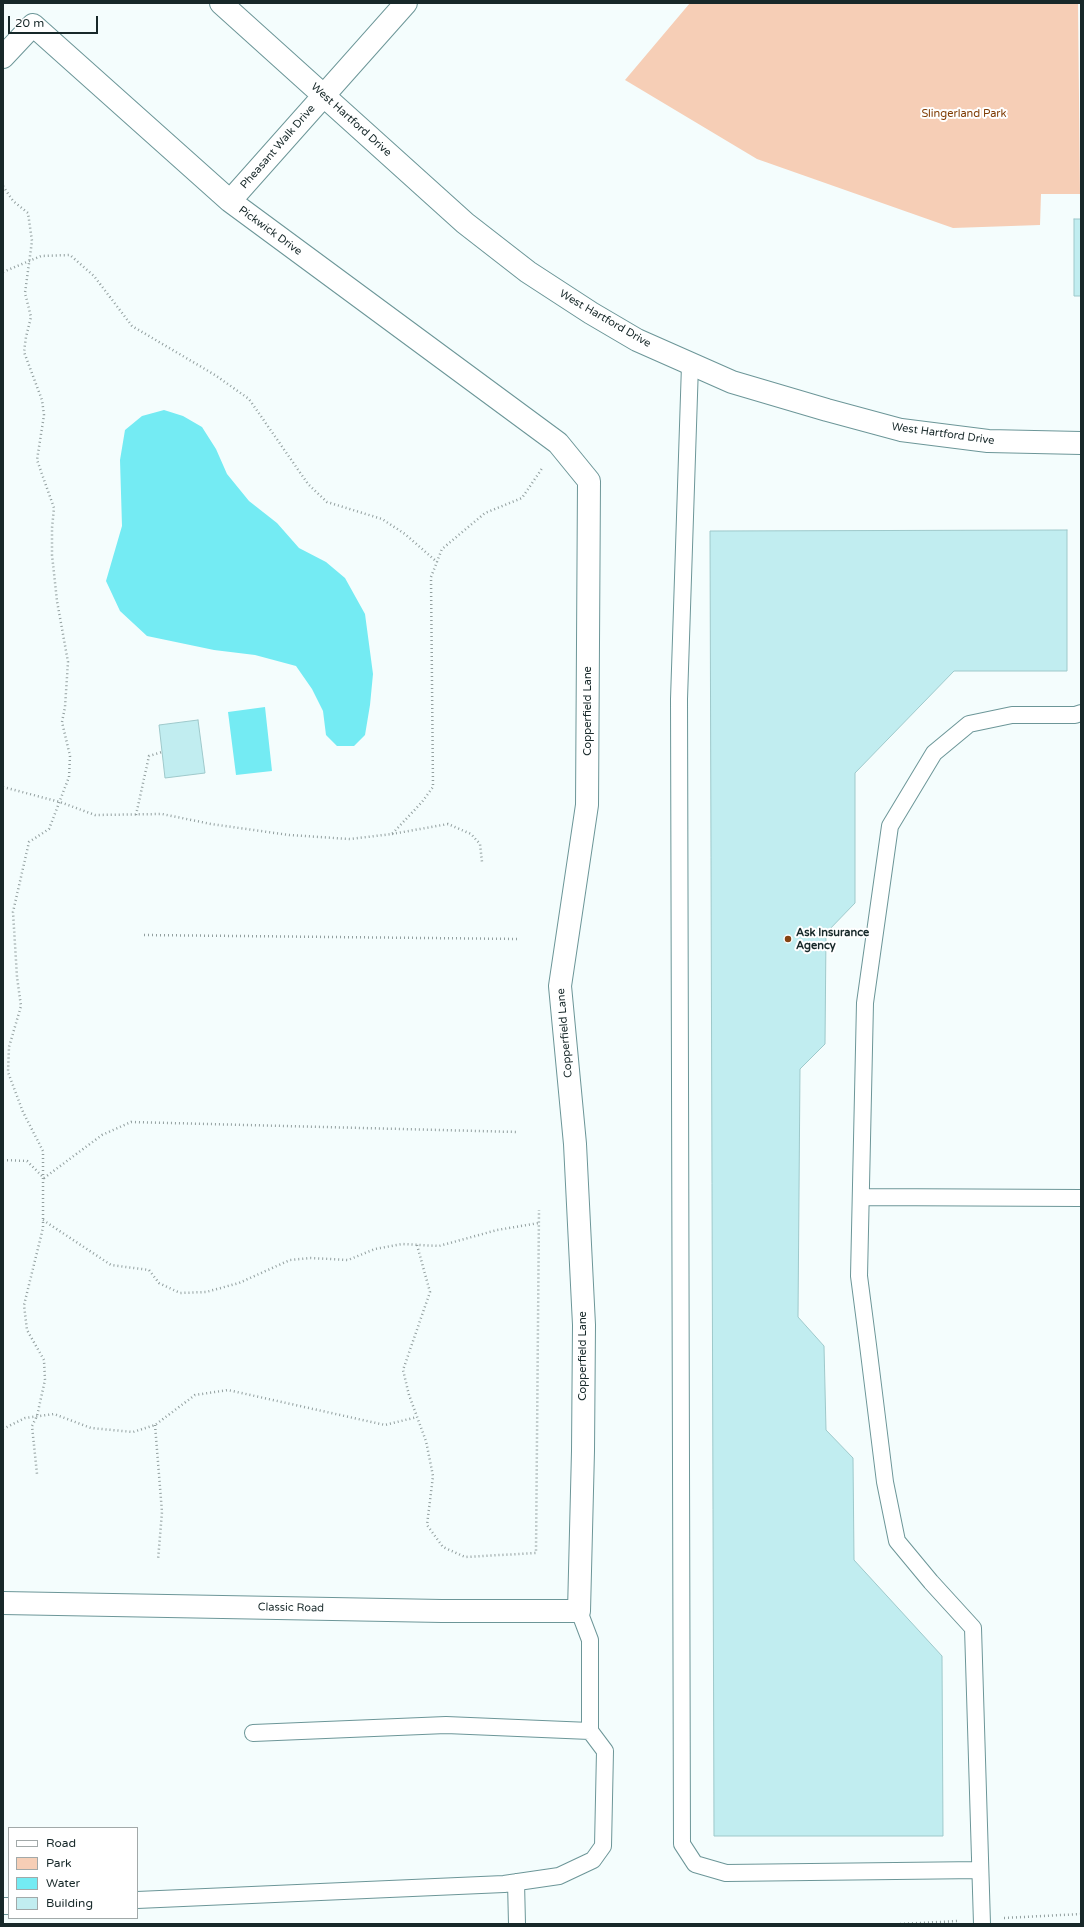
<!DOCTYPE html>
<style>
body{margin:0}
#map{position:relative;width:1084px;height:1927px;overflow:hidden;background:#f4fdfd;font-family:"Varela Round",sans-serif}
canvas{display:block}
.frame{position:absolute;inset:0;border:4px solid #172829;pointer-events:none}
.legend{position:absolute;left:8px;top:1827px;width:130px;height:92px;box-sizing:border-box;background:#fff;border:1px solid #a2a9a9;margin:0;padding:5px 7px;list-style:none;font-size:12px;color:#172829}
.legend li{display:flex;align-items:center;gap:8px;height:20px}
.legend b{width:20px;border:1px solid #a2a9a9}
.scale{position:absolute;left:8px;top:16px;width:90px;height:18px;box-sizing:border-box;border:2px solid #172829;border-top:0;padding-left:5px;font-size:12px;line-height:14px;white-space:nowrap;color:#172829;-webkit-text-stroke:3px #fff;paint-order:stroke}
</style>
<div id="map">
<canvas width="1084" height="1927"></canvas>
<div class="frame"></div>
<ul class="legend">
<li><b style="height:5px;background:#fff"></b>Road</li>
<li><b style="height:11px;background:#f6ceb6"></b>Park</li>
<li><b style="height:11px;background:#74ebf3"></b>Water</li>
<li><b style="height:11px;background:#c1edf0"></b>Building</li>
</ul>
<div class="scale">20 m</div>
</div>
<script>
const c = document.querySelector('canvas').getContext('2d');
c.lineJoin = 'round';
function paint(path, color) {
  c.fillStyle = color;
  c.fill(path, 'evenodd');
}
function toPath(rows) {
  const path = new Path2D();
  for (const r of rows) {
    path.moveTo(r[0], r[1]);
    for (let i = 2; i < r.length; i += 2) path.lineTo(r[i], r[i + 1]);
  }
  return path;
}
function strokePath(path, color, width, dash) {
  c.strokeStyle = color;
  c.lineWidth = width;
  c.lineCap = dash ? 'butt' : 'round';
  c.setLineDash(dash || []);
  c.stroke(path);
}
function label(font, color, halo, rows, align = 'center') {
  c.font = font + ' "Varela Round",sans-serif';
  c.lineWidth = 4;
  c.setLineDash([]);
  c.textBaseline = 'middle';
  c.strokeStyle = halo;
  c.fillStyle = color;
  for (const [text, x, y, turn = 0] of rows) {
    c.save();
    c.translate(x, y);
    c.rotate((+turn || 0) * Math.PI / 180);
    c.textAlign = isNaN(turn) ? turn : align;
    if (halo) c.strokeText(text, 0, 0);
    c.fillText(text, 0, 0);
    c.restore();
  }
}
const green = toPath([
 [690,3,1078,3,1080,194,1041,194,1040,225,953,228,757,159,625,80]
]);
const water = toPath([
 [164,410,183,416,202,427,216,449,227,474,249,501,277,523,299,548,326,562,345,578,365,614,373,674,370,705,365,735,354,746,337,746,326,735,323,711,312,689,296,666,255,655,214,650,147,636,120,611,106,581,122,526,120,460,125,430,142,416],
 [265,707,272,771,236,775,228,712]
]);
const building = toPath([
 [1074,219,1081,219,1081,296,1074,296,1074,219],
 [1067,530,1067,671,954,671,855,773,855,903,826,933,825,1044,800,1069,798,1317,824,1346,826,1430,853,1458,854,1560,942,1656,943,1836,714,1836,710,531,1067,530],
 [198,720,205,773,165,778,159,725,198,720]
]);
const path = toPath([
 [3,186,13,201,28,213,32,241,25,293,31,317,26,337,24,352,42,400,44,415,37,460,54,508,52,528,52,555,57,601,68,662,65,707,62,722,70,756,69,777,49,829,29,842,13,912,17,977,21,1006,9,1047,8,1072,23,1112,43,1151,43,1228,24,1305,27,1330,44,1360,45,1380,37,1416,32,1426,37,1474],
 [3,272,41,256,70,255,94,276,132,326,215,375,249,399,308,484,327,502,382,519,405,534,437,562],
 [3,787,60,802,95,815,162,814,211,824,289,835,350,839,392,834,422,802,433,787,431,577,442,549,485,513,522,498,543,467],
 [136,815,149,756,162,752],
 [392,834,448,824,471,834,480,844,482,862],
 [144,935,520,939],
 [3,1160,27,1161,44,1178,102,1135,131,1122,517,1132],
 [43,1220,111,1265,149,1270,159,1283,180,1293,206,1292,239,1283,290,1260,311,1258,348,1260,375,1249,402,1244,439,1246,497,1230,539,1223],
 [417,1245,430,1292,403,1370,409,1395,426,1441,433,1476,427,1525,443,1547,465,1557,536,1553,539,1210],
 [155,1425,162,1512,158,1560],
 [3,1429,25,1418,54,1414,91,1428,133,1432,155,1425,195,1395,228,1390,385,1425,417,1417],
 [1004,1918,1081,1914],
 [900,1924,958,1921]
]);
const lane = toPath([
 [690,365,679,699,682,1844,695,1864,726,1873,980,1870],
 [861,1197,1081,1198],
 [253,1733,446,1725,590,1731],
 [516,1882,517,1924],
 [137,1900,504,1884,559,1876,593,1860,603,1846,605,1751,590,1731,590,1640,579,1611],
 [3,1906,9,1906],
 [982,1924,973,1628,931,1582,897,1541,885,1482,868,1345,859,1276,865,1003,890,826,934,753,969,724,1012,715,1075,715,1081,713]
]);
const street = toPath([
 [221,3,465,223,528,272,591,313,637,340,732,382,827,410,901,430,988,441,1081,443],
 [3,57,33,25,230,201,558,443,589,481,587,805,560,986,575,1144,584,1325,583,1451,579,1611,442,1611,3,1603],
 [230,201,406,3]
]);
const markers = [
 [788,939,4,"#864413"]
];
const parkNames = [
 ["Slingerland Park",964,114]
];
const streetNames = [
 ["West Hartford Drive",351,120,42],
 ["Pheasant Walk Drive",278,147,-49],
 ["Pickwick Drive",270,231,36],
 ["West Hartford Drive",605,319,30],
 ["West Hartford Drive",943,434,8],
 ["Copperfield Lane",588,711,-90],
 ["Copperfield Lane",565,1033,-95],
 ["Copperfield Lane",583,1356,-90],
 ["Classic Road",291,1608,1]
];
const poiNames = [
 ["Ask Insurance",796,933],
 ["Agency",796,946]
];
paint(green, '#f6ceb6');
paint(water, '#74ebf3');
paint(building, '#c1edf0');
strokePath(building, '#9ec9cb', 1);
strokePath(lane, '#6c9698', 18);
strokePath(street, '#6c9698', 24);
strokePath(path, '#929f9f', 2.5, [1, 3]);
strokePath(lane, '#fff', 16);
strokePath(street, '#fff', 22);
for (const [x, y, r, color] of markers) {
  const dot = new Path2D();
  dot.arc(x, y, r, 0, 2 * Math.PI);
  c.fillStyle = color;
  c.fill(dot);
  strokePath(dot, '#fff', 1.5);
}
label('11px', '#7f3c04', '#fff', parkNames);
label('11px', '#172829', '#fff', streetNames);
label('bold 11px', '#172829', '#fff', poiNames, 'left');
</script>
